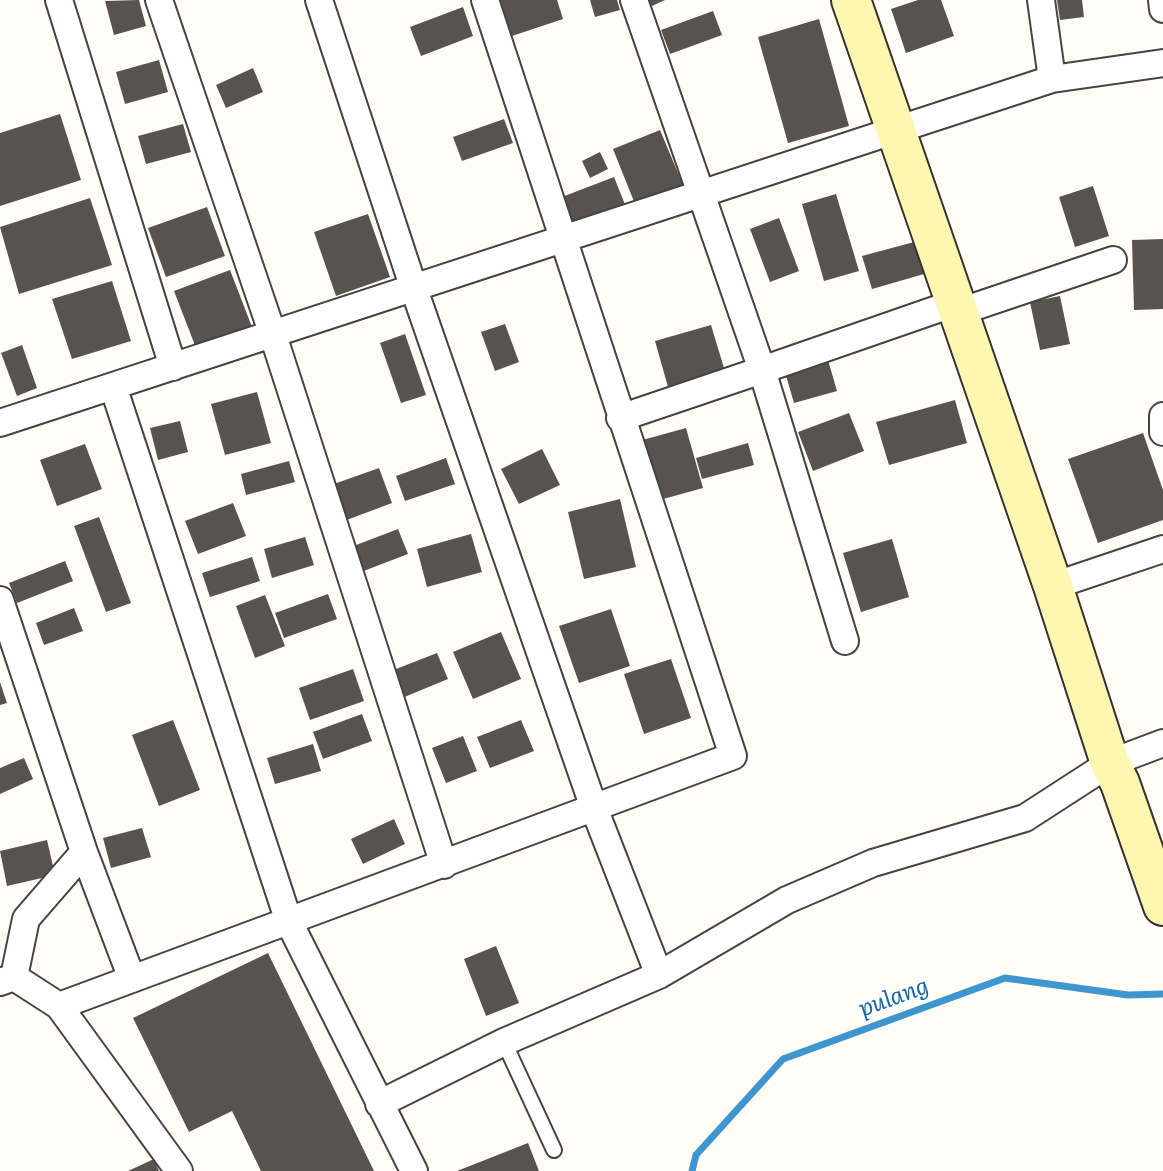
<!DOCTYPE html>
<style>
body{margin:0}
canvas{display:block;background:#fffdf5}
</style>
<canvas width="1163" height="1171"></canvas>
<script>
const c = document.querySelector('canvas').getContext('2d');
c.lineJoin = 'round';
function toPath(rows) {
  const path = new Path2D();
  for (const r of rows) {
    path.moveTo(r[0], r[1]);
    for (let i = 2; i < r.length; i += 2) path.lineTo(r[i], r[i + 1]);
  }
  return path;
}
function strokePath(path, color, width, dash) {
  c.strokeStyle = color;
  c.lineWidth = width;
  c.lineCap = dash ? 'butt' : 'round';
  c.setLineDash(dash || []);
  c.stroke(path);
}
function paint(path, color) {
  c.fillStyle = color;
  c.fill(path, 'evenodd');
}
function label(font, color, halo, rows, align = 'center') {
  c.font = font + ' Literata,serif';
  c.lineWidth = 7;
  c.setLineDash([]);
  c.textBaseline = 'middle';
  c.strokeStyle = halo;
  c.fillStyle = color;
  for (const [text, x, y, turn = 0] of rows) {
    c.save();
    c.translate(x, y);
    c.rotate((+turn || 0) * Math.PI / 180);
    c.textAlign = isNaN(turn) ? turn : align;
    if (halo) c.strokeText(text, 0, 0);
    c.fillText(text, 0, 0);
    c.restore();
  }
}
const stream = toPath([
 [692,1171,696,1155,783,1059,1005,978,1128,995,1163,994]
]);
const building = toPath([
 [139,0,146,26,114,35,105,1],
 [500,0,557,0,563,19,512,36],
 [590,0,617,0,620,10,595,17],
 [649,0,665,0,652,6],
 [918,0,941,0,954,36,906,53,891,9],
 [1057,0,1082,0,1084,17,1060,20],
 [463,7,473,36,421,56,410,27],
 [713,11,722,35,670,54,661,30],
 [819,19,849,126,788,143,758,37],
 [159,60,168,92,125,104,116,72],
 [253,68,263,92,226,108,216,85],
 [60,114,81,180,0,206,0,133],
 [504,119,513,143,462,161,453,137],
 [183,124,191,152,146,164,138,136],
 [660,130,683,185,635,204,613,149],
 [600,152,608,169,590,178,582,161],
 [614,177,626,207,575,227,562,197],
 [1093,186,1109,236,1075,247,1059,197],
 [836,194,859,271,824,281,802,204],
 [90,198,112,265,19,294,0,227],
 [207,207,225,256,166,277,148,228],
 [368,214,390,277,336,296,314,232],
 [779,218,799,271,770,282,750,229],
 [1163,239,1163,309,1134,310,1132,240],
 [914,242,924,274,872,289,862,256],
 [230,270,252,327,196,348,174,291],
 [112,281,131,341,72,359,52,299],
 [1060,296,1070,344,1040,350,1030,302],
 [505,324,519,362,495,371,481,332],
 [711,325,727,378,670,394,655,341],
 [405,334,426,395,401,403,380,343],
 [22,345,37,388,17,396,1,353],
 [828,360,837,391,794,403,785,372],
 [257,392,271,443,225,455,211,404],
 [955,400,967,443,889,465,876,422],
 [849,413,864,451,813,471,798,432],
 [180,421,188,452,158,460,150,428],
 [686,428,703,488,656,501,639,441],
 [1143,433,1163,490,1163,520,1098,543,1068,459],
 [748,443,754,465,702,479,696,458],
 [85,444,102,489,57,506,40,460],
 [542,449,560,485,519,504,501,469],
 [446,458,455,484,405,501,396,476],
 [289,461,295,482,246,495,241,474],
 [379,468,392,503,344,521,331,485],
 [620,499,636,567,584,579,568,512],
 [233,503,246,536,198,554,185,521],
 [99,517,131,603,106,612,74,526],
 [398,529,408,554,361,572,351,547],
 [471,534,482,572,427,587,417,549],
 [305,537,314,565,272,578,264,549],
 [892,539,909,597,861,612,843,553],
 [252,557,260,581,210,597,202,573],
 [65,561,73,581,17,603,9,583],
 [328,594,337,619,284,638,275,613],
 [265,595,285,646,255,658,236,606],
 [74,608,83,631,44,645,36,623],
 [611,609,630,666,579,683,559,626],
 [501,632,521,679,473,699,453,652],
 [437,653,448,679,402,698,391,671],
 [671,659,691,718,644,734,624,674],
 [353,669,364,701,310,720,299,688],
 [0,682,7,703,0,705],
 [362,714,372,741,323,759,313,732],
 [173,720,200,790,159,806,132,735],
 [521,720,534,751,490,768,477,737],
 [463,736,477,771,446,783,432,748],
 [313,744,321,771,275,784,267,758],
 [24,758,33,779,0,794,0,768],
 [394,819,405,844,363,864,351,839],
 [142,828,151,857,111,868,103,838],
 [47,840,55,875,7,886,0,851],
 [496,946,519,1003,486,1016,464,959],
 [268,953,374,1171,261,1171,232,1111,189,1132,133,1018],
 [528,1143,539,1171,457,1171],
 [154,1159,159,1171,128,1171]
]);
const lane = toPath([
 [504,1042,554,1150]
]);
const street = toPath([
 [59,0,173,367],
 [159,0,273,335,444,865],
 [319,0,414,289,594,808,659,975],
 [634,0,762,370,955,303],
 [1041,0,1052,79],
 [1162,0,1163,9],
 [959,312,1113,260],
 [113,386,289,922,414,1171],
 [1163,416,1163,432],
 [620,418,762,370,845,641],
 [0,423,1052,79,1163,63],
 [1053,586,1163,549],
 [0,600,84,852,132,979],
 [14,977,26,919,84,852],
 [0,982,14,977,59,1006,179,1171],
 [59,1006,733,756,485,0],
 [379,1104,504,1042,659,975,787,900,873,863,1025,818,1110,763,1163,743]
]);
const secondary = toPath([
 [851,0,1053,586,1110,763,1120,783,1163,906]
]);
const waterNames = [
 ["pulang",894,998,-20]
];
strokePath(stream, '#3f96cf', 7);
paint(building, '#5a524d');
strokePath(lane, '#444', 18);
strokePath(street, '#444', 30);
strokePath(secondary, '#333', 42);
strokePath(lane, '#fff', 14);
strokePath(street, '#fff', 26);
strokePath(secondary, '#fff6b0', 38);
label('italic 23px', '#1768a6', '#fff', waterNames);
</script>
